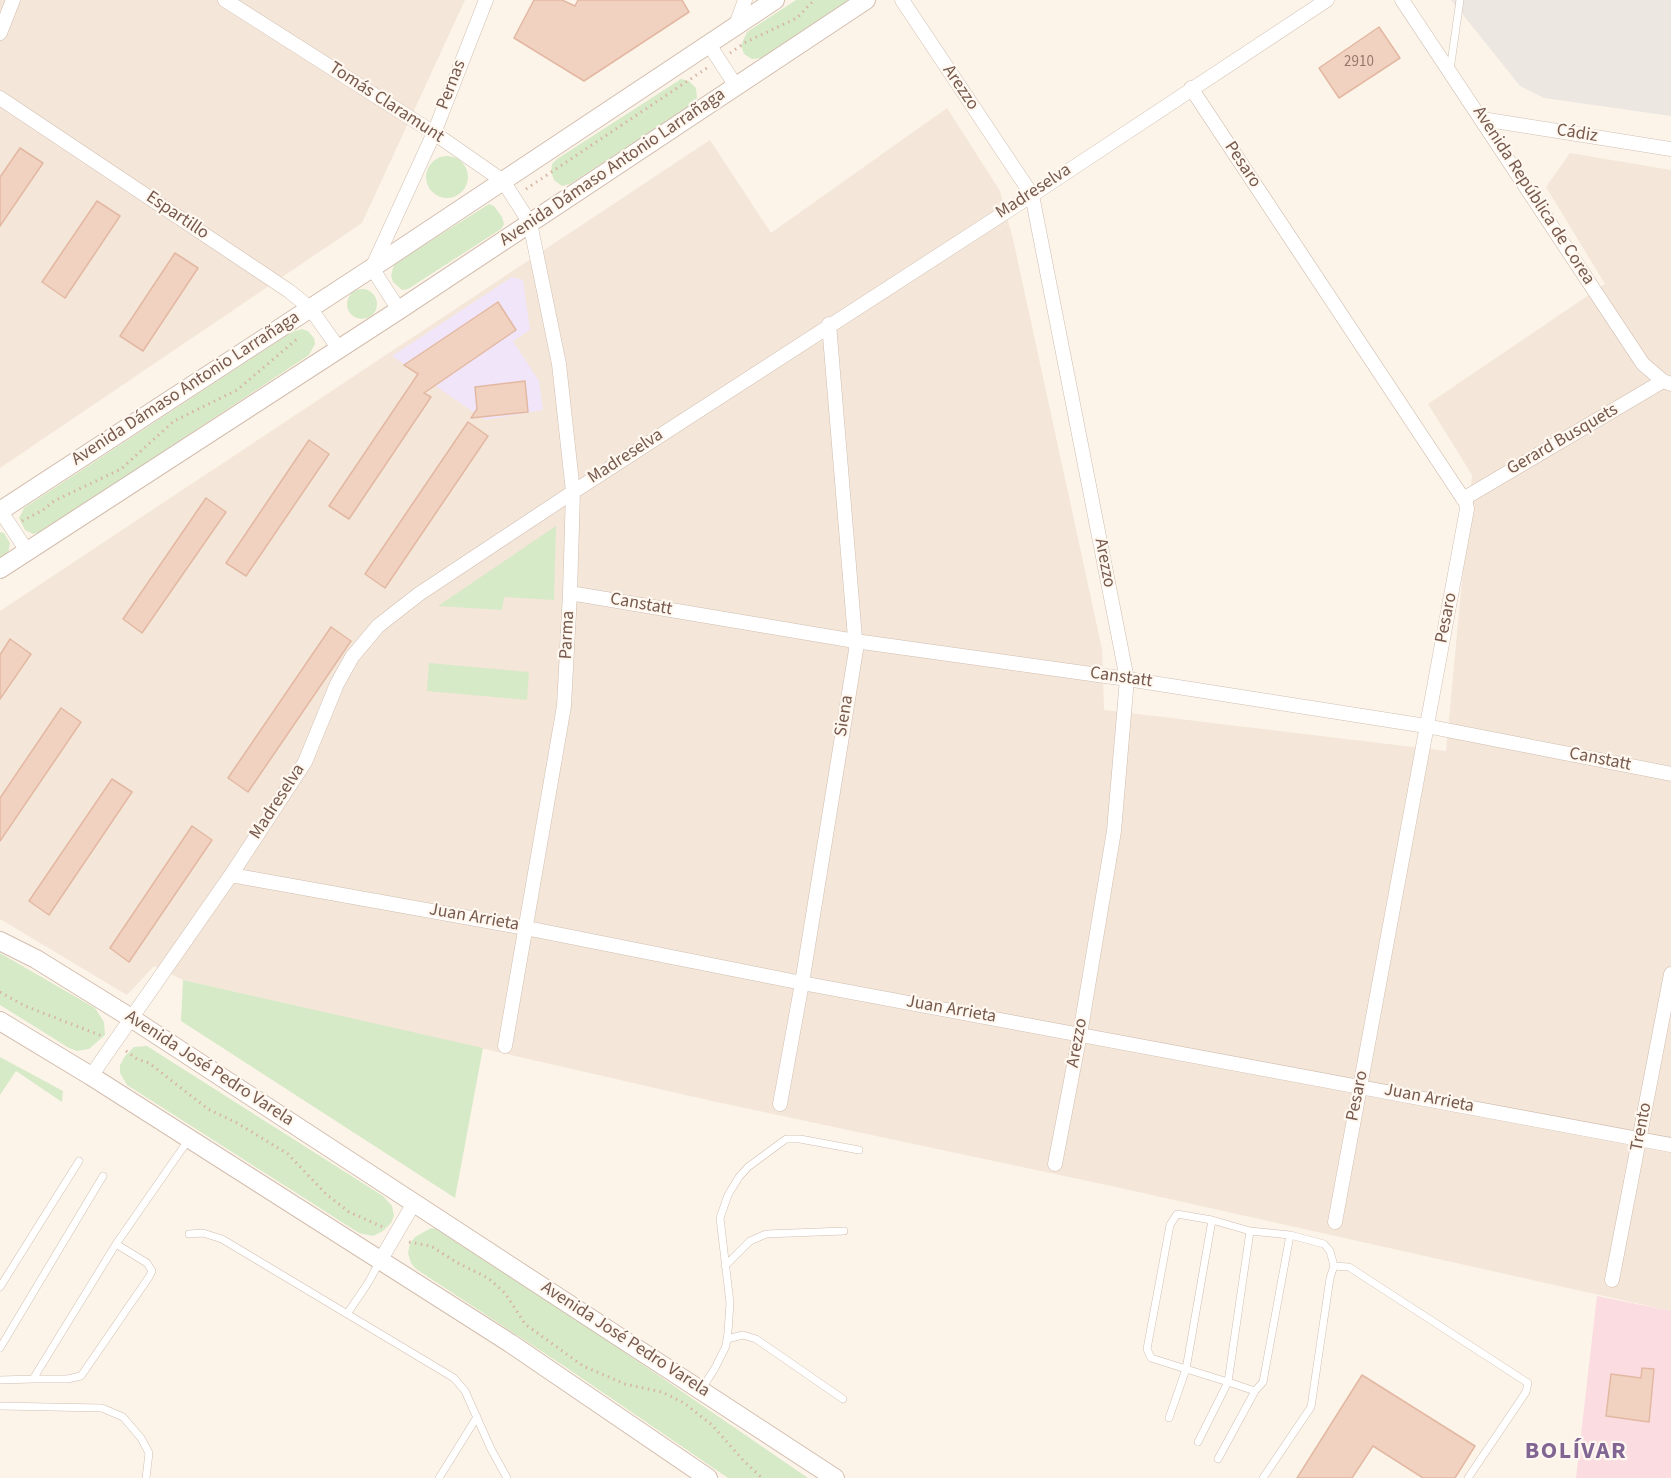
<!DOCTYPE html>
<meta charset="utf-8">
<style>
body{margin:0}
canvas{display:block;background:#fcf4e9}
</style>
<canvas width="1671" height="1478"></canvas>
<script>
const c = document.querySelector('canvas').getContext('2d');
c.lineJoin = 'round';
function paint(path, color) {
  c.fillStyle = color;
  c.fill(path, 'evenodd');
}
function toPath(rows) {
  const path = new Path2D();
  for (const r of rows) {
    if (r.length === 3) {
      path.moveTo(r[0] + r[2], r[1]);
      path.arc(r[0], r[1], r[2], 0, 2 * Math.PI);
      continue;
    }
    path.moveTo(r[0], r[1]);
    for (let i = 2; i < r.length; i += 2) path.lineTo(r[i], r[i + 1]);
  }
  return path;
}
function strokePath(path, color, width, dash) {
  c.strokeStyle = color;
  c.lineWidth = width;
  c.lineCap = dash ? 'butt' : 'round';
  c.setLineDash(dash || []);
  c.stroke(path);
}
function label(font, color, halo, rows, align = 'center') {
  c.font = font + ' "Source Sans 3",sans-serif';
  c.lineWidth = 4.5;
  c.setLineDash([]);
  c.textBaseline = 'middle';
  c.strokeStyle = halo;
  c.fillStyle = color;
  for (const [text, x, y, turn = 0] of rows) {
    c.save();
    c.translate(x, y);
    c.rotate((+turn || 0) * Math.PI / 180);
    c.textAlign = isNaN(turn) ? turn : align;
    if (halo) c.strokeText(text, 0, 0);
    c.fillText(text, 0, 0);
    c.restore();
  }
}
const residential = toPath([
 [0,0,465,0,362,223,0,468],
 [947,108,1000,191,1013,239,1102,649,1104,710,1446,751,1472,475,1428,404,1605,284,1546,187,1570,153,1671,170,1671,1311,1116,1187,712,1101,183,980,154,966,127,995,0,919,0,611,710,140,771,233]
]);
const industrial = toPath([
 [1451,0,1671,0,1671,116,1544,98,1520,86]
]);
const education = toPath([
 [512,277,523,280,530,330,513,341,539,381,543,410,485,420,392,356]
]);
const medical = toPath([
 [1597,1296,1671,1311,1671,1478,1576,1478]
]);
const green = toPath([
 [796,0,850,0,762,58,752,59,744,54,741,45,747,32],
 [681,79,689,81,696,88,697,98,691,105,570,184,562,186,554,180,551,172,552,164,557,159],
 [447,177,21],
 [489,204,494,206,502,217,504,224,501,229,408,289,402,290,393,282,391,276,394,264],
 [362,304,15],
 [302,329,308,331,314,338,315,344,309,355,43,531,33,534,25,530,19,518,24,508,292,332],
 [556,526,554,600,504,597,502,610,438,606],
 [0,532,4,533,10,543,8,554,0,559],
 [429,663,529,672,527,700,427,691],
 [0,953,95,1008,104,1022,105,1035,89,1049,77,1051,69,1048,0,1005],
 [183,980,483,1048,455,1198,181,1021],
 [147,1046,383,1196,392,1206,394,1216,391,1223,383,1231,373,1236,359,1233,127,1085,120,1073,120,1065,125,1056,134,1047],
 [0,1057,63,1091,62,1102,16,1071,0,1095],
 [431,1228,439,1229,566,1312,808,1478,728,1478,564,1366,416,1269,411,1263,408,1253,410,1243,415,1237]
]);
const building = toPath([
 [534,0,562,0,575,6,578,0,682,0,689,12,584,81,514,38,534,0],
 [1379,27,1400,58,1339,98,1319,68,1379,27],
 [20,148,43,163,0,226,0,177,20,148],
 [97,201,120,216,65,298,42,282,97,201],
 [175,253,198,268,143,351,120,336,175,253],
 [498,302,516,330,424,393,431,397,349,519,329,506,418,374,404,365,498,302],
 [525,381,528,412,471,418,477,409,475,387,525,381],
 [468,422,488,436,385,588,365,574,468,422],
 [309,440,329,454,246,576,226,563,309,440],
 [206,498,226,512,142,633,123,619,206,498],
 [331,627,351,641,248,792,228,778,331,627],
 [10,639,31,654,0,699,0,655,10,639],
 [61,708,81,722,0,841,0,798,61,708],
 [112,779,132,792,49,915,29,901,112,779],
 [192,826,212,840,129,962,110,948,192,826],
 [1642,1368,1654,1369,1649,1422,1606,1416,1611,1374,1641,1378,1642,1368],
 [1362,1375,1475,1446,1455,1478,1423,1478,1373,1446,1352,1478,1297,1478,1362,1375]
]);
const path = toPath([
 [730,53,746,42,797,18,814,0],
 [526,189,707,68],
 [22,521,43,510,54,501,121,469,174,421,237,390,297,339],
 [0,992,25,1006,102,1036],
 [126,1051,137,1059,149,1063,208,1109,237,1123,288,1154,326,1194,349,1212,385,1228],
 [409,1242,431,1246,456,1262,488,1278,505,1293,525,1324,583,1366,625,1384,662,1392,684,1403,712,1425,743,1460,762,1478]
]);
const lane = toPath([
 [1450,70,1460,0],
 [1250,1231,1228,1382,1255,1391,1263,1382,1290,1235],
 [189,1234,203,1233,222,1239,454,1378,465,1391,491,1449,507,1478],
 [725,1266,750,1241,766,1234,844,1231],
 [1334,1266,1349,1267,1528,1383,1526,1392,1468,1478],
 [0,1287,79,1161],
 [347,1314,368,1283,380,1261],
 [727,1339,743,1335,756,1339,843,1399],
 [0,1348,103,1176],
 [33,1379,67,1379,81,1376,149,1277,152,1271,147,1263,116,1244],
 [0,1380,33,1379,116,1244,189,1139],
 [701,1390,715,1368,726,1346,728,1332,730,1303,720,1218,728,1195,739,1177,748,1167,786,1139,800,1139,859,1150],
 [0,1406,102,1408,123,1417,141,1438,149,1453,146,1478],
 [1169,1418,1186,1369,1151,1358,1147,1349,1170,1225,1177,1214,1212,1220,1250,1231,1290,1235,1324,1244,1330,1251,1334,1266,1330,1278,1311,1407,1263,1478],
 [1198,1442,1228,1382,1186,1369,1212,1220],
 [1218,1459,1255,1391],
 [439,1478,477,1417]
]);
const street = toPath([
 [225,0,434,133,503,181,530,223,559,364,573,492,570,593,564,706,505,1046],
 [902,0,1032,195,1127,679,1114,831,1080,1034,1055,1164],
 [1402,0,1643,364,1663,381,1671,384],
 [736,25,745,0],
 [0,33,13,0],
 [708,43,736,86],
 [1191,88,1466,503,1467,509,1335,1222],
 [0,98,289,291,310,308,339,349],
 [1482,119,1671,149],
 [399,310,372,268,434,133,486,0],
 [1463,499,1663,381],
 [0,510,27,551],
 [570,593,855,641,1127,679,1426,726,1671,774],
 [231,875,526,928,802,983,1671,1145],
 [91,1076,231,875,305,762,337,684,352,657,378,626,419,594,573,492,1032,195,1327,0],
 [780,1104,802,983,856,650,829,324],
 [380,1261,414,1203],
 [1612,1280,1671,974]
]);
const secondary = toPath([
 [0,511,372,268,775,0],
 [0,569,399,310,866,0],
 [0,941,36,959,131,1018,835,1478],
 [0,1021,91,1076,510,1343,708,1478]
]);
const numberNames = [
 ["2910",1359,63]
];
const streetNames = [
 ["Pernas",452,85,-69],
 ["Arezzo",960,88,56],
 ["Tomás Claramunt",386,103,33],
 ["Cádiz",1577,134,9],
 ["Pesaro",1242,165,56],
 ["Avenida Dámaso Antonio Larrañaga",613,168,-34],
 ["Madreselva",1034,192,-33],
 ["Avenida República de Corea",1533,196,57],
 ["Espartillo",177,216,34],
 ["Avenida Dámaso Antonio Larrañaga",186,389,-33],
 ["Gerard Busquets",1563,440,-30],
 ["Madreselva",626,457,-33],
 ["Arezzo",1104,563,79],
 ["Canstatt",641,605,10],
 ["Pesaro",1447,618,-79],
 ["Parma",568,635,-87],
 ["Canstatt",1121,678,8],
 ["Siena",845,716,-81],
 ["Canstatt",1600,760,11],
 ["Madreselva",278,802,-57],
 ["Juan Arrieta",474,918,10],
 ["Juan Arrieta",951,1010,10],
 ["Arezzo",1078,1043,-80],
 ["Avenida José Pedro Varela",209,1069,33],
 ["Pesaro",1358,1096,-79],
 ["Juan Arrieta",1429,1099,11],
 ["Trento",1642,1127,-79],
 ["Avenida José Pedro Varela",625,1340,33]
];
const districtNames = [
 ["BOLÍVAR",1576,1453]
];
paint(residential, '#f4e6d8');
paint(industrial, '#ede7e2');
paint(education, '#f1e5f9');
paint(medical, '#fadce1');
paint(green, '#d7eac7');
paint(building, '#f1d2c1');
strokePath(building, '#e3b8a2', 1.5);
strokePath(lane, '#d1beb1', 8);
strokePath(street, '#d1beb1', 15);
strokePath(secondary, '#d4beaf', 20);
strokePath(path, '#d6b5a4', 3, [1.5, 4.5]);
strokePath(lane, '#fff', 7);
strokePath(street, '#fff', 14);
strokePath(secondary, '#fff', 18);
label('15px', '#96786a', null, numberNames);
label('18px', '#775a4d', '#fff8f0', streetNames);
c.letterSpacing = '1.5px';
label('bold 24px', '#816592', '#fff8f0', districtNames);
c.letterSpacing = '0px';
</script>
